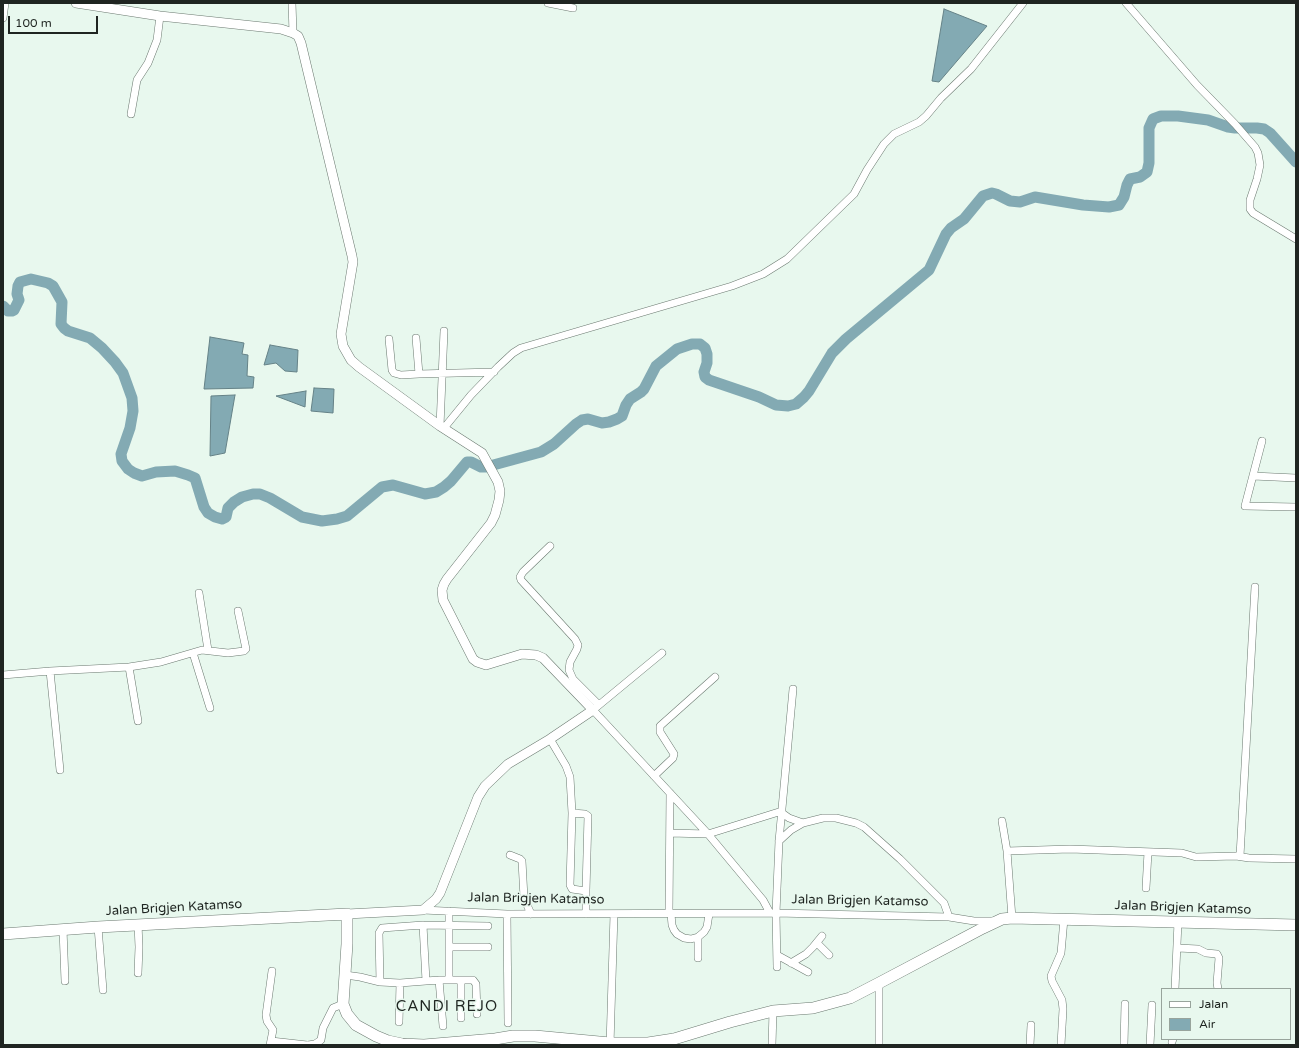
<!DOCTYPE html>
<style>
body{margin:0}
#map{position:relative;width:1299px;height:1048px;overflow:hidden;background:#e8f8ee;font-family:"Varela Round",sans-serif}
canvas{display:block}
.frame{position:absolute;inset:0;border:4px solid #1f2521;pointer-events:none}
.legend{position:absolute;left:1161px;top:988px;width:130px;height:52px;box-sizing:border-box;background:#e8f8ee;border:1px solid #98a49c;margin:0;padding:5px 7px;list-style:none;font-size:12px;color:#1f2521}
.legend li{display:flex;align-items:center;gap:8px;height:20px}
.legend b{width:20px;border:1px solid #98a49c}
.scale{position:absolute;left:8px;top:16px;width:90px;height:18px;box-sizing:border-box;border:2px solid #1f2521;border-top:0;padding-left:5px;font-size:12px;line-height:14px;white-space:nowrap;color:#1f2521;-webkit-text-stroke:3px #e8f8ee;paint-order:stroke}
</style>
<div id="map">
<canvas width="1299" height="1048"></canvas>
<div class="frame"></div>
<ul class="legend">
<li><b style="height:5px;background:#fff"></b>Jalan</li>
<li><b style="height:11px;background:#83aab3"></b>Air</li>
</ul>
<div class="scale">100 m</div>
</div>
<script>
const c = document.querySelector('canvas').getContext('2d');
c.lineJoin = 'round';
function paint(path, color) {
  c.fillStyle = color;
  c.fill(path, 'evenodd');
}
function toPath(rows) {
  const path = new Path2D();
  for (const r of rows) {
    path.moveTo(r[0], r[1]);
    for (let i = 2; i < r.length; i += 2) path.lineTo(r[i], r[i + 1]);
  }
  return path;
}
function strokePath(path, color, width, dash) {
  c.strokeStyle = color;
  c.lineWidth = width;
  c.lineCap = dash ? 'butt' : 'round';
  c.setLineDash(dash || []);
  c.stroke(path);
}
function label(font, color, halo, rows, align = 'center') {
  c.font = font + ' "Varela Round",sans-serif';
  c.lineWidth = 3;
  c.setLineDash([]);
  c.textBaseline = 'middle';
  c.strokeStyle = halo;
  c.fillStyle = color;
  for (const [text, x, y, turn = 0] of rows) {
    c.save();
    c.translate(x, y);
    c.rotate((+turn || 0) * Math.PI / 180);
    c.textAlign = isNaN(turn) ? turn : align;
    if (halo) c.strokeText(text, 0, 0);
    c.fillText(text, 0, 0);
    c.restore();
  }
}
const water = toPath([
 [944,9,987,26,939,82,932,81,944,9],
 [210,337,244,343,242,354,248,355,247,376,254,377,253,388,204,389,210,337],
 [270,345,298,350,297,372,285,371,276,363,264,365,270,345],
 [314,388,334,389,333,413,311,411,314,388],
 [306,391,305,407,276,396,306,391],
 [235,395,225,453,210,456,211,396,235,395]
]);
const river = toPath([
 [3,306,8,311,12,311,14,310,19,300,17,294,18,286,20,282,31,279,48,283,53,286,62,302,61,324,64,328,68,331,90,338,102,348,115,362,123,373,132,398,133,411,130,428,121,454,122,461,128,469,134,473,142,476,156,472,175,471,188,475,195,478,204,507,208,513,215,517,222,519,226,517,228,508,234,502,242,497,253,494,260,494,270,498,302,517,322,521,337,519,347,516,382,487,393,485,425,494,436,492,444,487,451,481,467,462,471,462,481,467,486,467,541,452,554,444,576,424,582,420,588,419,602,423,609,422,617,419,622,416,626,405,630,399,641,392,644,389,656,366,677,349,692,344,700,344,705,348,707,354,707,363,704,372,705,377,709,380,759,397,776,405,788,406,796,404,804,397,809,391,832,353,846,339,929,270,946,234,951,228,964,219,983,196,992,193,996,194,1010,201,1020,202,1035,197,1083,205,1109,207,1119,205,1124,197,1127,185,1130,179,1140,177,1147,172,1149,163,1149,128,1153,119,1161,116,1178,116,1208,120,1228,127,1235,128,1257,128,1264,129,1270,133,1296,162]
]);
const minor = toPath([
 [292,3,293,33],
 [548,3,573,8],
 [1126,3,1197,85,1235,124,1255,147,1258,153,1260,165,1257,179,1250,200,1250,209,1253,213,1296,239],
 [3,18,5,3],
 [131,114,137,80,148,63,157,40,160,16],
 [389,339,392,370,394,373,401,375,419,374,416,338],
 [419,374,494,372],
 [440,426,444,331],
 [444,428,471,395,498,367,513,353,521,348,732,286,763,274,787,259,854,194,867,170,884,144,894,134,919,122,926,116,941,98,971,69,1023,3],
 [1262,441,1245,506,1296,507],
 [1253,476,1296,478],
 [550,546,523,572,520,577,521,580,575,639,578,645,577,649,570,662,569,670,573,679,598,704],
 [199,593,208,650],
 [193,653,210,708],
 [662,653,593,710,708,834,763,900,770,913],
 [129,667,138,721],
 [50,671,60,770],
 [3,675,50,671,129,667,161,662,202,650,228,653,244,651,246,649,238,611],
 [550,739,566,766,570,777,572,813,570,885,572,889,586,891,586,914],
 [654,776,673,758,674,754,660,732,660,726,715,677],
 [572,813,585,814,588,816,586,891],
 [782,813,789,818,803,823],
 [1002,821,1007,851,1012,918],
 [670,833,708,834,782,811],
 [779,841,791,830,803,823,823,818,836,818,856,823,864,827,900,859,944,903,949,917],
 [1007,851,1070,849,1182,853,1196,857,1236,856,1249,858,1296,859],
 [510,855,520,859,522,861,524,898,531,914],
 [1240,856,1255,587],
 [1146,888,1148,852],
 [423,910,507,914,776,913,949,917,974,921,992,921],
 [449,911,449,980],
 [669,913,670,793],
 [507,914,508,1023],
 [671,914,672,925,674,930,677,934,684,938,691,939,698,937,704,932,707,927,709,914],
 [138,924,139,947,138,973],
 [423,925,426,981],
 [98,927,103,990],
 [63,929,65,981],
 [817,943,829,955],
 [449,947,488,947],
 [1178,948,1198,949,1206,953,1217,954,1219,958,1217,983,1218,989],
 [777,955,808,972],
 [698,958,698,937],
 [791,963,806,954,813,947,822,936],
 [777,967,776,913,779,841,793,689],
 [345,975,360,977,380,982,400,983,439,980,473,980,476,984,477,1014],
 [439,980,443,1026],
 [461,980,461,1018],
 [380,982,379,933,382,928,423,925,488,926],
 [1175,989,1178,922],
 [399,1022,400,983],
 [271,1041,307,1045],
 [1172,1042,1173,1039],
 [270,1045,273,1030,267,1021,266,1015,272,971],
 [308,1045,315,1044,321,1040,323,1028,333,1008,343,1004],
 [610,1045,614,914],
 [772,1045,773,1011],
 [879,1045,879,983],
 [1030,1045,1031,1025],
 [1061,1045,1063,1009,1062,1000,1052,981,1051,976,1061,953,1064,919],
 [1124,1045,1125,1004],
 [1150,1045,1152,1005]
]);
const tertiary = toPath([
 [76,3,160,16,281,29,293,33,298,36,301,43,352,256,353,262,341,334,343,346,351,360,359,367,440,426,482,453,498,482,500,491,499,500,495,515,491,523,447,579,444,584,442,590,443,600,473,659,477,662,486,665,522,654,536,655,543,658,593,710,550,739,508,764,485,786,478,797,440,893,436,899,423,910,347,914]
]);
const primary = toPath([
 [3,934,98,927,347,914,347,944,343,1004,347,1014,356,1025,376,1036,388,1041,402,1044,424,1045,495,1039,513,1036,535,1036,610,1043,648,1043,674,1039,730,1022,773,1011,813,1008,850,998,879,983,983,928,1002,919,1012,918,1296,925]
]);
const streetNames = [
 ["Jalan Brigjen Katamso",536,899,1],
 ["Jalan Brigjen Katamso",860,901,1],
 ["Jalan Brigjen Katamso",174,908,-3],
 ["Jalan Brigjen Katamso",1183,908,2]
];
const quarterNames = [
 ["CANDI REJO",447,1007]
];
paint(water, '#83aab3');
strokePath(water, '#658287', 1);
strokePath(river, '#83aab3', 11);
strokePath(minor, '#6b7970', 8);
strokePath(tertiary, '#6b7970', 10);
strokePath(primary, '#6b7970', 12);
strokePath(minor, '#fff', 7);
strokePath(tertiary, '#fff', 9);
strokePath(primary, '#fff', 11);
label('13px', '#1f2521', '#e8f8ee', streetNames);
c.letterSpacing = '1px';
label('15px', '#1f2521', '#e8f8ee', quarterNames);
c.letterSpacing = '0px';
</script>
